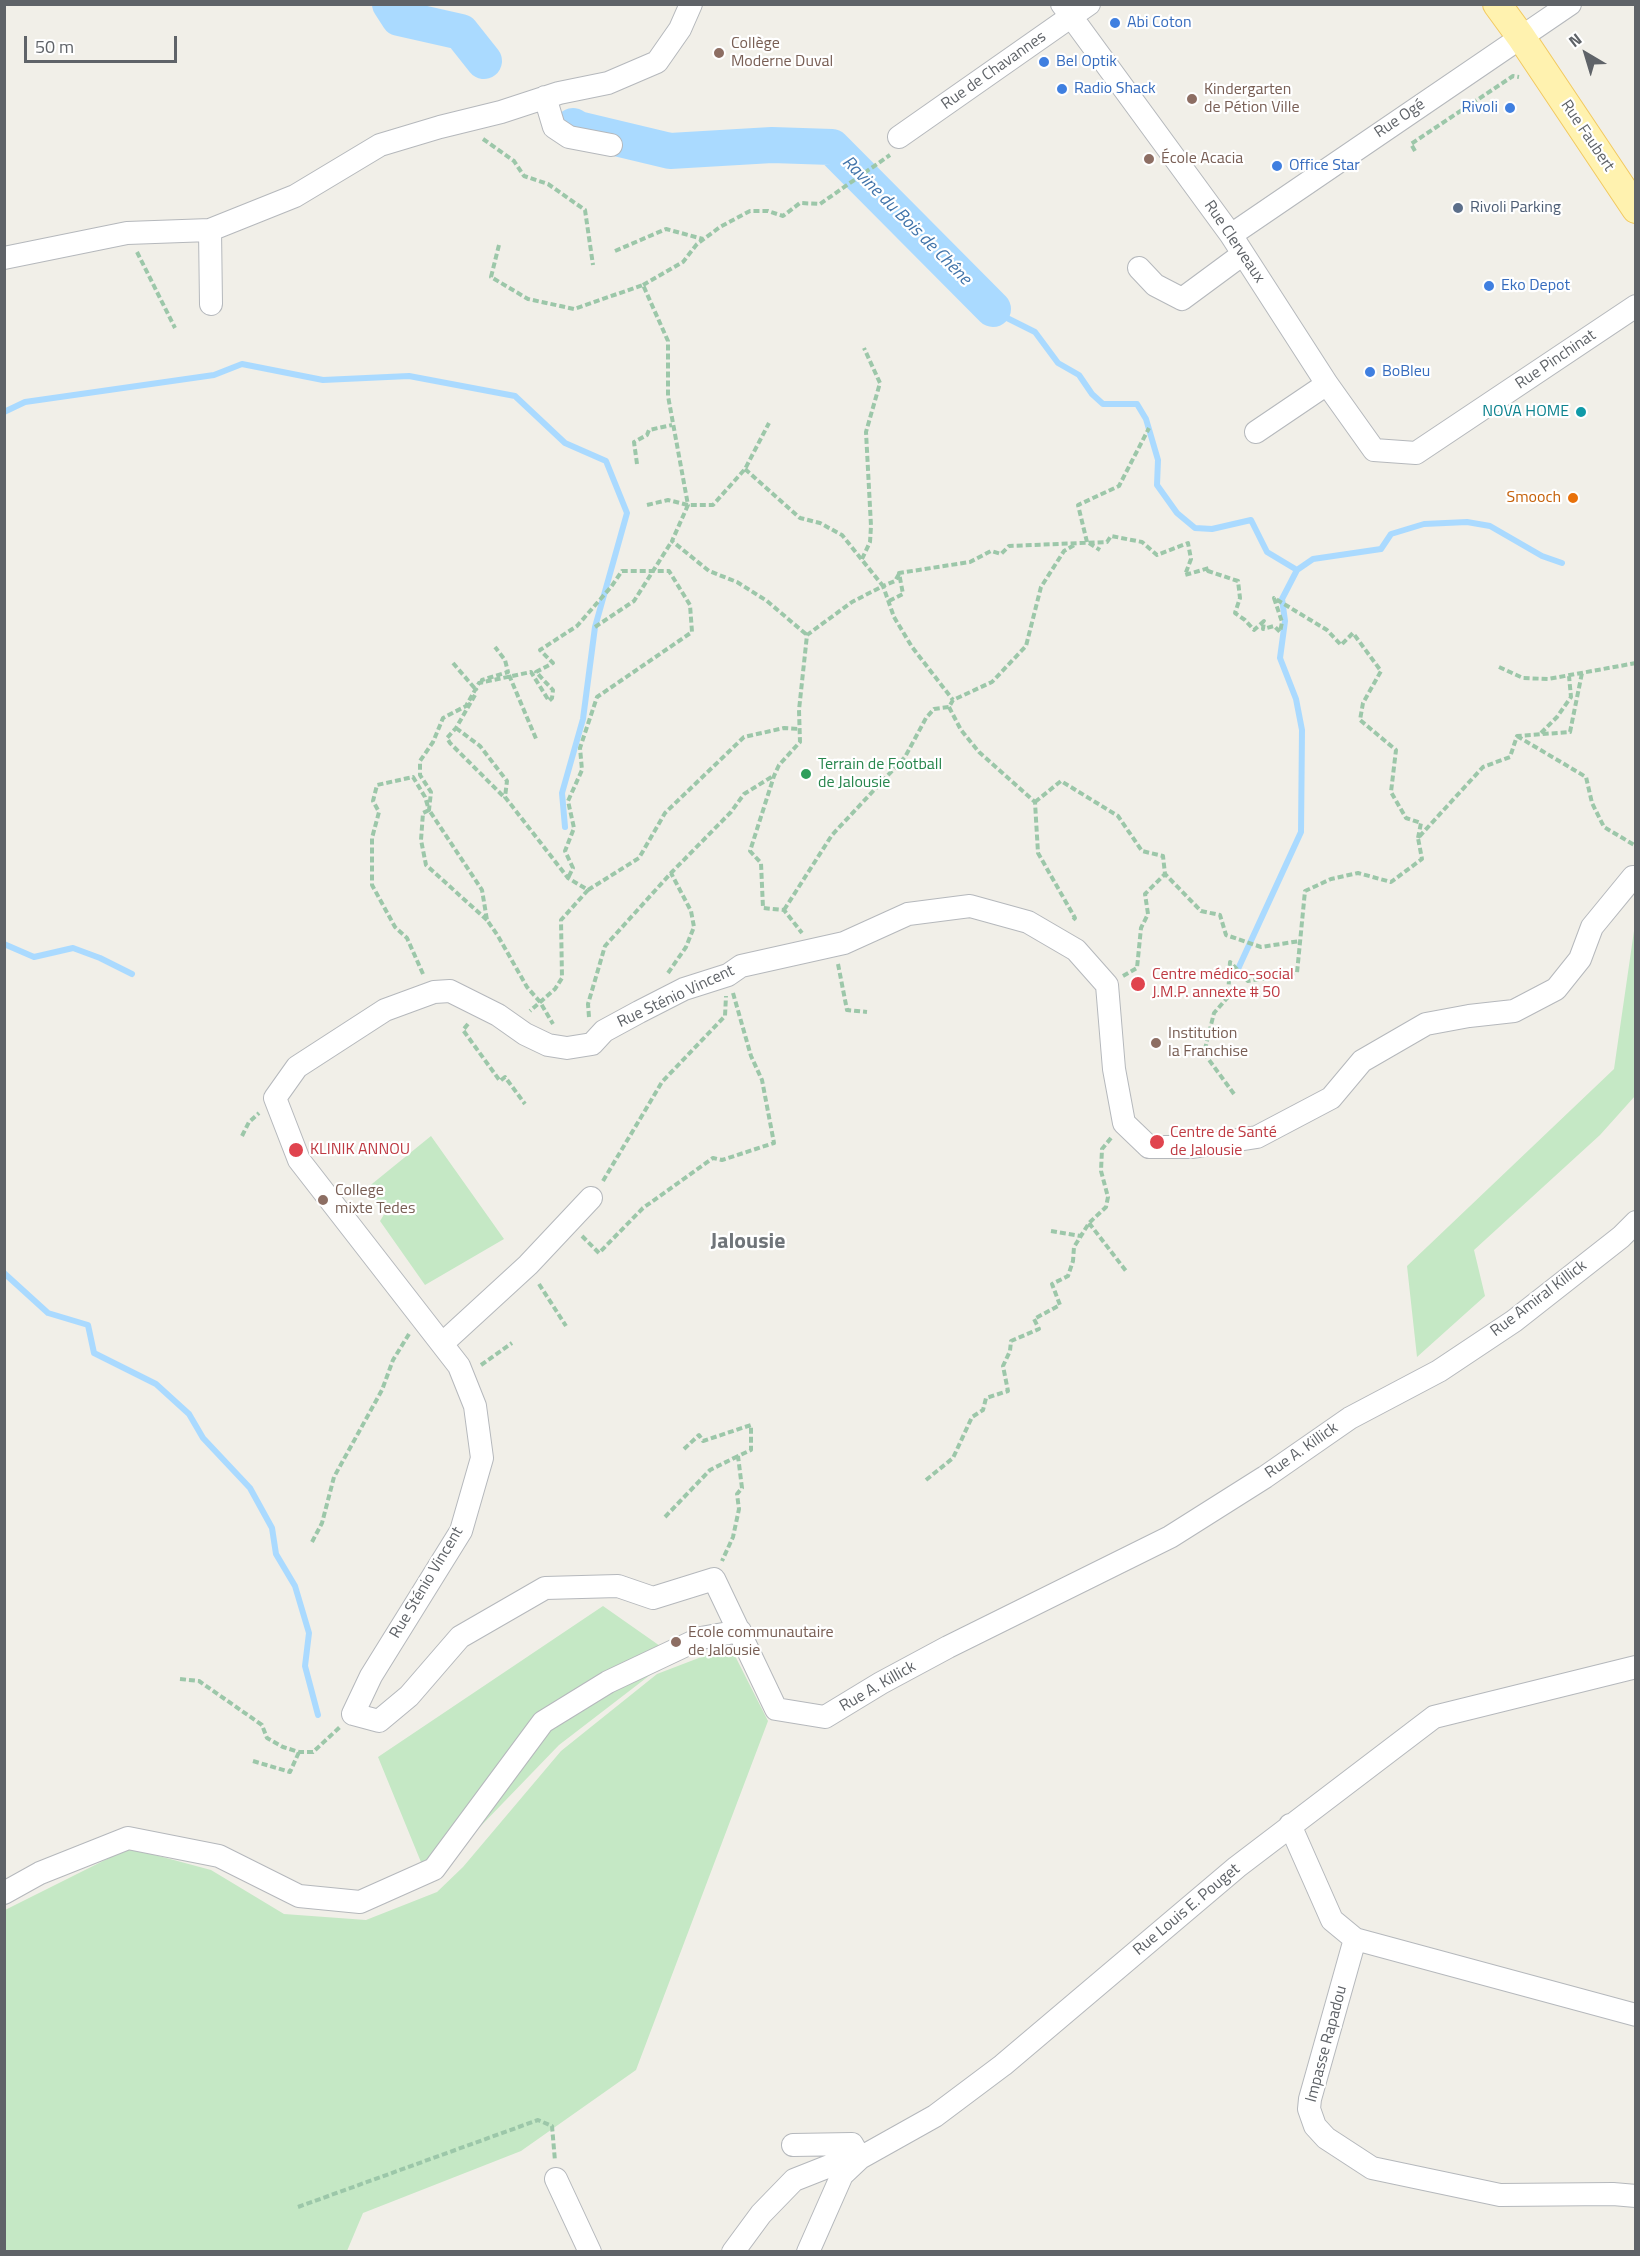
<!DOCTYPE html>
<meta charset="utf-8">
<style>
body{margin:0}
#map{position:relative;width:1640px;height:2256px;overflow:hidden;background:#f1efe8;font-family:"Titillium Web",sans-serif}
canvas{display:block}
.frame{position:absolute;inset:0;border:6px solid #5f6368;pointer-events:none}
.north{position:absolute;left:1556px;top:24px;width:60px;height:60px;-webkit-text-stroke:4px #fff;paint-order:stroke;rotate:322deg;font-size:16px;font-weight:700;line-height:24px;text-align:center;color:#5f6368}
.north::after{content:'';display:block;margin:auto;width:21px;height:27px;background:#5f6368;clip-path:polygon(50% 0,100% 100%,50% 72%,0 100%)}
.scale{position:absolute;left:24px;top:36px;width:153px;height:27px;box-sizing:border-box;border:3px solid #5f6368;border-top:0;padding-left:8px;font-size:18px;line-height:21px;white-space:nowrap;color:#5f6368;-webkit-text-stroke:4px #fff;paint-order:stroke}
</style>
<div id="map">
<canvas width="1640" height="2256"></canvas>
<div class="frame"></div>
<div class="north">N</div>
<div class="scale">50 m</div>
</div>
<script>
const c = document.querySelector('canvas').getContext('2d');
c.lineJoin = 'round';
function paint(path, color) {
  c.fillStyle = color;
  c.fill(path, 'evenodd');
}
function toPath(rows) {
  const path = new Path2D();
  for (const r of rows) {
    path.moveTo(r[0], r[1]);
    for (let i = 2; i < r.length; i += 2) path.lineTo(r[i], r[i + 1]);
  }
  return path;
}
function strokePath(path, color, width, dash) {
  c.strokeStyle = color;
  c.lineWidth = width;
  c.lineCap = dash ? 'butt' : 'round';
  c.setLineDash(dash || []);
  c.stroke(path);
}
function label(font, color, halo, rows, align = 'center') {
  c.font = font + ' "Titillium Web",sans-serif';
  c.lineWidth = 4.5;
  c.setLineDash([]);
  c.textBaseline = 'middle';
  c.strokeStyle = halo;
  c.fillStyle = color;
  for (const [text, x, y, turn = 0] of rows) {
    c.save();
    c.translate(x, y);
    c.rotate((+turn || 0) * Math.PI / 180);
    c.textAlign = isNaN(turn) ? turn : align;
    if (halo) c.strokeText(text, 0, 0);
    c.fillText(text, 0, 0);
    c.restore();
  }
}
const green = toPath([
 [1635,924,1635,1096,1600,1135,1474,1250,1485,1296,1417,1357,1407,1266,1614,1069],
 [431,1136,504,1239,425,1285,380,1221,385,1213,367,1188],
 [603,1606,680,1660,654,1672,559,1745,446,1862,423,1867,378,1757],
 [730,1646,768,1721,636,2070,521,2151,363,2213,347,2251,5,2252,5,1910,129,1848,211,1870,284,1914,366,1920,437,1892,463,1867,561,1751,657,1674]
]);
const stream = toPath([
 [993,309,1007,318,1035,332,1058,363,1079,375,1092,394,1103,404,1137,404,1146,419,1158,460,1157,485,1177,513,1195,528,1212,529,1251,520,1267,552,1297,570,1313,559,1381,549,1391,534,1424,524,1467,522,1490,526,1542,556,1562,563],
 [4,412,25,402,214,375,242,364,323,380,409,376,515,396,565,443,606,461,627,513,595,627,583,719,562,793,565,827],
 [4,944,34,957,73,948,100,958,132,974],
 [1238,969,1301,832,1302,730,1296,699,1280,658,1285,621,1282,599,1297,570],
 [4,1273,48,1313,88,1325,94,1353,156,1384,189,1414,203,1438,250,1488,272,1528,276,1554,295,1586,309,1633,305,1666,318,1715]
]);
const river = toPath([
 [390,4,399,18,461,32,484,61],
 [573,126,578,129,670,151,772,145,832,147,993,309]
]);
const path = toPath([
 [483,139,514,161,524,176,548,184,585,210,593,265],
 [1415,151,1411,144,1513,76,1519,77],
 [499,245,491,277,528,299,574,309,643,285,668,341,668,396,688,505,672,541,709,571,737,582,767,601,807,635],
 [615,251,666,229,703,239],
 [137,252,175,328],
 [643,285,683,262,697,244,720,227,750,211,768,211,783,216,800,203,820,204,890,155],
 [637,464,634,442,647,435,649,430,672,425],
 [745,469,800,518,820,523,842,535,883,586,852,602,807,635,799,710,800,742,779,765,774,776,750,851,761,863,763,908,784,910,802,933],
 [647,505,668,500,688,505,713,505,745,469,769,423],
 [1087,542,1078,505,1119,486,1149,428],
 [1089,543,1100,550],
 [862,559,870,542,871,526,866,432,880,383,864,348],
 [899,574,895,581,883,586,894,617,912,647,953,700],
 [889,601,903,594,899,573,970,562,991,551,1001,554,1009,546,1107,542,1111,536,1142,542,1157,555,1188,543,1191,559,1185,575,1209,568,1208,571,1238,581,1240,598,1235,613,1245,620,1254,630,1264,621,1263,629,1274,626,1280,632,1282,622,1274,598,1327,630,1341,645,1353,633,1381,671,1363,703,1360,720,1396,750,1391,792,1406,818,1421,823,1418,838],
 [595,627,634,601,672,541],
 [453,663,477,691],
 [1499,667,1523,678,1548,679,1636,663],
 [509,675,537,741],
 [481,683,482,680,508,672,505,660,495,647],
 [475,695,456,728,447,738,450,743,504,797],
 [949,707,961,730,979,752,1035,802,1038,853,1075,918,1071,922],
 [456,728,480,746,507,781,505,797,568,878,588,890,561,920,562,978,555,989,530,1011],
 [1541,733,1557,717,1571,697,1569,676],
 [1517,736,1586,777,1592,803,1604,827,1636,846],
 [1035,802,1061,781,1118,816,1142,851,1163,856,1165,874,1201,911,1220,915,1226,935,1261,947,1300,941],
 [588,890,639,858,665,813,744,737,784,728,799,729],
 [784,910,832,835,905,757,926,718,934,709,949,707,953,700,992,682,1026,646,1041,587,1064,551,1076,544],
 [487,920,426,865,421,840,423,813,429,810,482,890,487,920,498,936,527,987,540,1002,553,1024],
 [838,964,847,1010,867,1012],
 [668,973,686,947,694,927,691,911,671,873],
 [423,974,407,938,395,927,372,885,372,838,379,812,373,801,377,785,413,777,425,797,429,810,431,792,420,775,420,761,433,742,443,718,466,706,479,683,531,672,549,701,552,698,553,690,536,672,553,663,540,650,577,626,611,587,622,571,669,571,690,605,692,632,597,697,580,748,582,770,568,801,574,828,565,851,573,868,568,878],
 [1123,976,1137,968,1141,928,1148,914,1145,894,1165,874],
 [589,1017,588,1004,605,946,671,873,731,812,744,794,773,776],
 [468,1024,463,1030,500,1081,505,1077,525,1104],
 [1234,1094,1204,1053,1214,1013,1228,997,1230,962,1248,981,1297,973,1305,891,1331,879,1358,873,1391,882,1422,859,1418,838,1483,767,1510,757,1517,736,1570,732,1582,673],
 [242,1136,249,1122,259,1113],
 [603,1181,662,1082,725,1016,726,996],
 [1089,1223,1126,1271],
 [1051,1231,1081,1236],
 [582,1236,599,1253,643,1208,713,1158,722,1160,774,1143,762,1080,751,1056,733,993],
 [539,1284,566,1326],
 [481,1365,512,1343],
 [684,1449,699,1435,703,1441,751,1425,751,1450,738,1456,742,1488,737,1494,739,1509,733,1537,722,1561],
 [926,1480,953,1458,972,1417,983,1410,986,1398,1008,1391,1003,1366,1010,1351,1011,1341,1039,1329,1034,1319,1060,1305,1052,1284,1068,1276,1073,1261,1074,1247,1089,1223,1106,1207,1108,1197,1101,1171,1102,1149,1111,1138],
 [665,1517,710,1470,738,1456],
 [312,1542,322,1523,334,1477,382,1390,393,1360,409,1334],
 [180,1679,199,1681,262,1725,267,1738,283,1747,299,1752,313,1752,340,1727],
 [253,1761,290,1772,299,1752],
 [298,2207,538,2120,552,2126,555,2161]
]);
const minor = toPath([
 [1062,4,1231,235,1327,384,1374,450,1416,453,1636,306],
 [545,97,554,127,569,137,611,145],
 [899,137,1089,4],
 [210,230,211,304],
 [1231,235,1570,4],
 [4,258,127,233,210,230,295,196,380,145,440,127,501,112,559,93,608,83,657,62,680,29,691,4],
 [1139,268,1155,285,1182,299,1243,254],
 [1256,432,1327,384],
 [1636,877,1633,877,1592,927,1580,959,1556,989,1514,1011,1469,1016,1426,1024,1362,1061,1331,1098,1257,1137,1193,1147,1149,1147,1124,1123,1114,1069,1107,985,1076,950,1028,922,970,906,908,914,844,943,741,966,728,975,684,989,639,1012,604,1031,592,1044,567,1048,548,1045,525,1034,498,1015,450,991,434,992,385,1010,297,1067,275,1098,299,1160,459,1366,475,1406,482,1458,461,1531,371,1676,353,1714,379,1721,409,1696,460,1637,545,1588,618,1586,653,1598,714,1579,776,1709,825,1717,881,1683,948,1647,1170,1537,1265,1477,1350,1418,1439,1371,1514,1321,1621,1237,1636,1222],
 [443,1343,528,1265,591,1198],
 [1290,1825,1332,1920,1355,1939,1636,2015],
 [4,1893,40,1873,128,1838,219,1856,299,1896,360,1902,434,1869,543,1722,608,1682,701,1638,740,1631],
 [1355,1939,1310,2099,1309,2109,1315,2126,1326,2138,1372,2168,1500,2195,1613,2194,1636,2196],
 [556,2179,590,2252],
 [733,2252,761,2214,794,2180,837,2163,860,2158,852,2144,793,2145],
 [808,2252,842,2175,860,2158,935,2116,1003,2065,1237,1867,1434,1717,1636,1667]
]);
const major = toPath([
 [1497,4,1521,37,1636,209]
]);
const markers = [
 [1115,23,6,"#3f7fe0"],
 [719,53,6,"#8d6e63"],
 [1044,62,6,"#3f7fe0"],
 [1062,89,6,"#3f7fe0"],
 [1192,99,6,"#8d6e63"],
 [1510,108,6,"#3f7fe0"],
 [1149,159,6,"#8d6e63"],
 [1277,166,6,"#3f7fe0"],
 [1458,208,6,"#5c6f8a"],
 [1489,286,6,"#3f7fe0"],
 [1370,372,6,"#3f7fe0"],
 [1581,412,6,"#0f9aa8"],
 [1573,498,6,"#e8710a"],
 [806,774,6,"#2e9e5b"],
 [1138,984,8,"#e0444e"],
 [1156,1043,6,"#8d6e63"],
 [1157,1142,8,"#e0444e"],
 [296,1150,8,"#e0444e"],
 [323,1200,6,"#8d6e63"],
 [676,1642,6,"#8d6e63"]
];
const shopNames = [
 ["Abi Coton",1127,23],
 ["Bel Optik",1056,62],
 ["Radio Shack",1074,89],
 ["Rivoli",1498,108,"right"],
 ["Office Star",1289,166],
 ["Eko Depot",1501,286],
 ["BoBleu",1382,372]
];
const educationNames = [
 ["Collège",731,44],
 ["Moderne Duval",731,62],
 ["Kindergarten",1204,90],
 ["de Pétion Ville",1204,108],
 ["École Acacia",1161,159],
 ["Institution",1168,1034],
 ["la Franchise",1168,1052],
 ["College",335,1191],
 ["mixte Tedes",335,1209],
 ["Ecole communautaire",688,1633],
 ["de Jalousie",688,1651]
];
const streetNames = [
 ["Rue de Chavannes",994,71,-35],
 ["Rue Ogé",1400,119,-34],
 ["Rue Faubert",1587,136,56],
 ["Rue Clerveaux",1234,242,56],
 ["Rue Pinchinat",1556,360,-34],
 ["Rue Sténio Vincent",676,997,-25],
 ["Rue Amiral Killick",1539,1299,-37],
 ["Rue A. Killick",1302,1451,-35],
 ["Rue Sténio Vincent",427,1583,-59],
 ["Rue A. Killick",878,1687,-30],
 ["Rue Louis E. Pouget",1187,1910,-40],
 ["Impasse Rapadou",1327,2044,-75]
];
const serviceNames = [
 ["Rivoli Parking",1470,208]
];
const cultureNames = [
 ["NOVA HOME",1569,412]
];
const foodNames = [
 ["Smooch",1561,498]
];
const leisureNames = [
 ["Terrain de Football",818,765],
 ["de Jalousie",818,783]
];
const healthNames = [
 ["Centre médico-social",1152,975],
 ["J.M.P. annexte # 50",1152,993],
 ["Centre de Santé",1170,1133],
 ["de Jalousie",1170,1151],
 ["KLINIK ANNOU",310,1150]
];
const waterNames = [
 ["Ravine du Bois de Chêne",906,221,45]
];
const districtNames = [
 ["Jalousie",748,1243]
];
paint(green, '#c5e8c5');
strokePath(stream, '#aadaff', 6);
strokePath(river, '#aadaff', 36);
strokePath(minor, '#b5b8bc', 24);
strokePath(major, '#f2c960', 30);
strokePath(path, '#9cc7a9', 4, [6, 3]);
strokePath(minor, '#fff', 22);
strokePath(major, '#fff2af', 28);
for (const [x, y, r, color] of markers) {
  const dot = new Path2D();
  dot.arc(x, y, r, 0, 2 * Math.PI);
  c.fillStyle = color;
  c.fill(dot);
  strokePath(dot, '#fff', 2);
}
label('16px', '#366cbe', '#fff', shopNames, 'left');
label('16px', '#785e54', '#fff', educationNames, 'left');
label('16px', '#5f6368', '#fff', streetNames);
label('16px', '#4e5e75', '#fff', serviceNames, 'left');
label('16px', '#0d838f', '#fff', cultureNames, 'right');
label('16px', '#c56008', '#fff', foodNames, 'right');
label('16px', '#27864d', '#fff', leisureNames, 'left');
label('16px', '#be3a42', '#fff', healthNames, 'left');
label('italic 18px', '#4174aa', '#fff', waterNames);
label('bold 22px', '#70757a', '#fff', districtNames);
</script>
